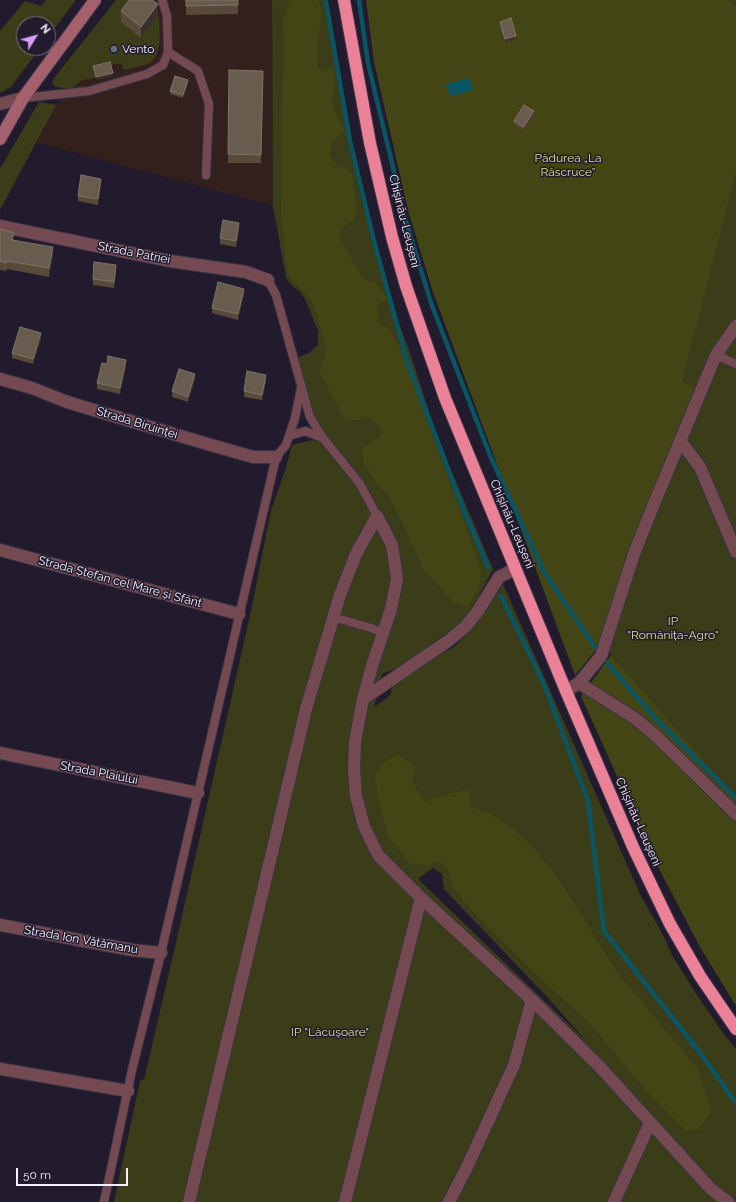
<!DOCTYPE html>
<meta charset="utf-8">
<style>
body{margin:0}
#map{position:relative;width:736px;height:1202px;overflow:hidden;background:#211b2d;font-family:Raleway,sans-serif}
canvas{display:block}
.north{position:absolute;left:16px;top:16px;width:40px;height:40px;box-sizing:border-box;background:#211b2d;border:1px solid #757080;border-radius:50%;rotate:53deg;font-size:11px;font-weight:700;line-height:16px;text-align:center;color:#f3f0fd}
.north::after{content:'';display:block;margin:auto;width:14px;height:18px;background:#d79bf9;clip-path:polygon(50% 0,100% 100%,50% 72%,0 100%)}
.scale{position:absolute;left:16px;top:1168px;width:112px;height:18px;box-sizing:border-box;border:2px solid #f3f0fd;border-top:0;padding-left:5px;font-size:12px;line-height:14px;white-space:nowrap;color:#f3f0fd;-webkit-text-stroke:3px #211b2d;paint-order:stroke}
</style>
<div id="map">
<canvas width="736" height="1202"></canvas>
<div class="north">N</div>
<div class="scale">50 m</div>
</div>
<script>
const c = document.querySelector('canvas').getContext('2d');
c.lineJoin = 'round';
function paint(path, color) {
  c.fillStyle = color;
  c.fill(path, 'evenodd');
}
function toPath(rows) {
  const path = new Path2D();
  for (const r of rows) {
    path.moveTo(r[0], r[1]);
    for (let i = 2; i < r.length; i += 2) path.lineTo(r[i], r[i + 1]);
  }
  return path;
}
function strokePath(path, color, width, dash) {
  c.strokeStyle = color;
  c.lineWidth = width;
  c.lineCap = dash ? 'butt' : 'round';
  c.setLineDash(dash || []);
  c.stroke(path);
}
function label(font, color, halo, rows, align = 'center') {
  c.font = font + ' Raleway,sans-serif';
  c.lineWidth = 3;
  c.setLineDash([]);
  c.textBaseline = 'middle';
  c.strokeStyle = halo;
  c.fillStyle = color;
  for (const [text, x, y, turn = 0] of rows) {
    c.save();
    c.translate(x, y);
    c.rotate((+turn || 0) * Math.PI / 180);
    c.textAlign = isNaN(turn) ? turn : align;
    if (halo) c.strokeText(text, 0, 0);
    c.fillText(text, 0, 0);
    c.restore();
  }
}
const commercial = toPath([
 [129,0,272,0,273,206,35,142,56,105]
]);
const green = toPath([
 [46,0,76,0,48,37,48,24,24,24,24,48,40,48,11,87,0,93,0,31,25,1,41,6],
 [116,0,154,0,159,19,160,42,156,56,151,62,145,65,124,70,121,63,93,69,96,78,82,80,71,89,56,87,52,83,54,78],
 [272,0,324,0,349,145,372,242,383,280,410,353,430,415,453,475,493,569,472,609,462,621,417,655,399,667,382,674,374,707,383,701,391,694,392,687,427,662,454,647,474,627,487,610,489,600,494,596,503,584,640,894,662,933,672,955,695,992,723,1033,736,1049,736,1202,114,1202,139,1086,141,1079,144,1080,175,947,251,611,271,510,285,471,292,445,312,440,336,446,324,434,317,425,307,399,299,357,309,353,318,345,318,331,305,299,299,291,290,284,286,277,273,206],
 [433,868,442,874,444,889,549,999,587,1042,418,879],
 [399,0,736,0,736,794,723,782,601,644],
 [39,102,56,105,0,210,0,169]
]);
const forest = toPath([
 [288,0,318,0,322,11,317,48,317,65,321,72,333,67,335,88,331,101,333,108,344,130,333,141,329,155,338,166,345,168,352,174,357,210,353,220,344,226,339,236,355,265,365,280,377,284,388,299,377,305,379,324,390,329,401,351,459,507,481,572,479,587,468,606,455,604,423,568,406,531,389,496,378,486,363,461,363,448,380,437,382,428,365,415,359,420,352,420,343,416,319,371,327,351,317,314,311,300,290,277,287,269,281,217,282,110,284,53,283,19,289,5],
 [366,0,728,0,736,6,736,171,682,382,700,389,601,644,575,675,433,292,409,214,374,62],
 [611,655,723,782,736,794,736,1006,700,947,657,865,581,696],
 [397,754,416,767,412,782,425,802,450,793,469,790,471,807,489,813,511,827,532,846,560,881,616,971,697,1068,712,1111,699,1129,686,1131,644,1088,587,1020,546,984,473,912,455,890,447,869,440,861,428,865,410,864,388,835,378,799,375,774,384,763]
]);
const water = toPath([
 [469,78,473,90,450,96,446,84]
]);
const stream = toPath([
 [359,0,368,63,405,218,431,303,491,458,544,572,601,656,655,718,736,798],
 [326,2,350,141,374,241,407,361,464,511,488,567],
 [501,596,544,684,588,801,604,931,701,1054,736,1103]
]);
const lane = toPath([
 [168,52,198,71,209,104,206,175],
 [23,98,89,91,147,74,163,65,168,52,167,16,162,0],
 [268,280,276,295,310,417,323,438,360,484,377,516],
 [716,355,736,364],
 [289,436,305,431,323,438],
 [333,617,371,628,383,633],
 [104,1202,132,1070,161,953,276,457,286,445,295,418,301,388]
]);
const street = toPath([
 [0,104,23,98],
 [0,226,170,261,246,272,268,280],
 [0,379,32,388,67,402,204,443,253,457,276,457],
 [681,442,700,467,736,552],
 [377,516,392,545,397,579,391,609,372,666,363,699,355,742,354,769,356,796,364,826,378,855,421,898,532,1000,599,1066,711,1189,728,1202],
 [0,550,239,614],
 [579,683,636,719,656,736,736,814],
 [566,691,579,683,601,656,634,554,651,511,716,355,736,326],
 [363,699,448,641,466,626,478,611,499,577,515,569],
 [0,753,198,793],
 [0,925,132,950,161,953],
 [0,1069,128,1091],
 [189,1202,306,709,340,595,356,554,377,516],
 [345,1202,421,898],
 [449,1202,467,1167,514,1065,532,1000],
 [614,1202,650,1123]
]);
const secondary = toPath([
 [0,139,23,98,95,0]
]);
const highway = toPath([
 [344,0,370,143,392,237,406,286,445,398,566,691,633,847,670,924,700,976,736,1029]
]);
const wall = toPath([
 [186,0,238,0,238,14,186,15],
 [121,11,158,15,141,38,121,22],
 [500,22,516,39,505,42,500,25],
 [229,70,263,71,261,163,228,163],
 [188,83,183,98,170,94,170,91],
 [534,114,524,130,514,124,514,121],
 [101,184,98,205,78,201,78,196],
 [239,228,236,247,220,244,220,238],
 [0,229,14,240,53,255,49,277,7,269,6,271,0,270],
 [116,270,114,288,93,285,93,279],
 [244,294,238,320,212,313,212,308],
 [41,339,33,364,12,358,12,353],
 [107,364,126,366,120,394,97,389,97,383],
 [195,380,188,402,172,397,172,391],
 [266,381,262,400,244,397,244,391]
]);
const shadedWall = toPath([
 [158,4,158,15,141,38,141,27],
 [516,36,516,39,505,42,505,39],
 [113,73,113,76,96,80,96,77],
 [188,80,188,83,183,98,183,95],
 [534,111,534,114,524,130,524,127],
 [101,179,101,184,98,205,98,199],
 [239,223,239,228,236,247,236,241],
 [53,247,53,255,49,277,49,268],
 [116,265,116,270,114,288,114,282],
 [244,289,244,294,238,320,238,314],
 [41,333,41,339,33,364,33,359],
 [126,360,126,366,120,394,120,388],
 [195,374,195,380,188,402,188,397],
 [266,375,266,381,262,400,262,395]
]);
const building = toPath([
 [129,0,152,0,158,4,141,27,121,11,129,0],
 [186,0,238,0,238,5,186,6,186,0],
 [511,18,516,36,505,39,500,22,511,18],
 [110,62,113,73,96,77,93,66,110,62],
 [229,70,263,71,261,155,228,154,229,70],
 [175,76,188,80,183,95,170,91,175,76],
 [524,105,534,111,524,127,514,121,524,105],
 [81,175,101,179,98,199,78,196,81,175],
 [223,220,239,223,236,241,220,238,223,220],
 [0,229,14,233,12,240,53,247,49,268,7,261,6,263,0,261,0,229],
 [94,262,116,265,114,282,93,279,94,262],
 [218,282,244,289,238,314,212,308,218,282],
 [20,327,41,333,33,359,12,353,20,327],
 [108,356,126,360,120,388,97,383,102,363,107,364,108,356],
 [179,369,195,374,188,397,172,391,179,369],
 [247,371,266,375,262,395,244,391,247,371]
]);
const markers = [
 [114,49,4,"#5c6f8a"]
];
const poiNames = [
 ["Vento",122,49]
];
const parkNames = [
 ["Pădurea „La",568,158],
 ["Răscruce”",568,172],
 ["IP",673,621],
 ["\"Romănița-Agro\"",673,635],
 ["IP \"Lăcușoare\"",330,1032]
];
const streetNames = [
 ["Chișinău-Leușeni",404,221,76],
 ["Strada Patriei",134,253,11],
 ["Strada Biruinței",137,423,17],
 ["Chișinău-Leușeni",512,524,67],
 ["Strada Ștefan cel Mare și Sfânt",120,582,15],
 ["Strada Plaiului",99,773,11],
 ["Chișinău-Leușeni",638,822,66],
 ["Strada Ion Vătămanu",81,940,10]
];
paint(commercial, '#33201c');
paint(green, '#3b3d19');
paint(forest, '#434614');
paint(water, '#095564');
strokePath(stream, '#095564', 4.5);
strokePath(lane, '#3a3546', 10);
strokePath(street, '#3a3546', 14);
strokePath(secondary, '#3a3546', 14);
strokePath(highway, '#3a3546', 14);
strokePath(lane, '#744951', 8);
strokePath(street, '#744951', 12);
strokePath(secondary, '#a4606d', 12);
strokePath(highway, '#eb8197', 12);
paint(wall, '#574a39');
paint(shadedWall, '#3a302b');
paint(building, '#685c4e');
strokePath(building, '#7d7369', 1);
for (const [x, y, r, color] of markers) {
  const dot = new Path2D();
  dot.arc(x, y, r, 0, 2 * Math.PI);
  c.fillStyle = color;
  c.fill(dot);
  strokePath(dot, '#211b2d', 1.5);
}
label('12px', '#f3f0fd', '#211b2d', poiNames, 'left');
label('12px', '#dae092', '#211b2d', parkNames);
label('12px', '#f3f0fd', '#211b2d', streetNames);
</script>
